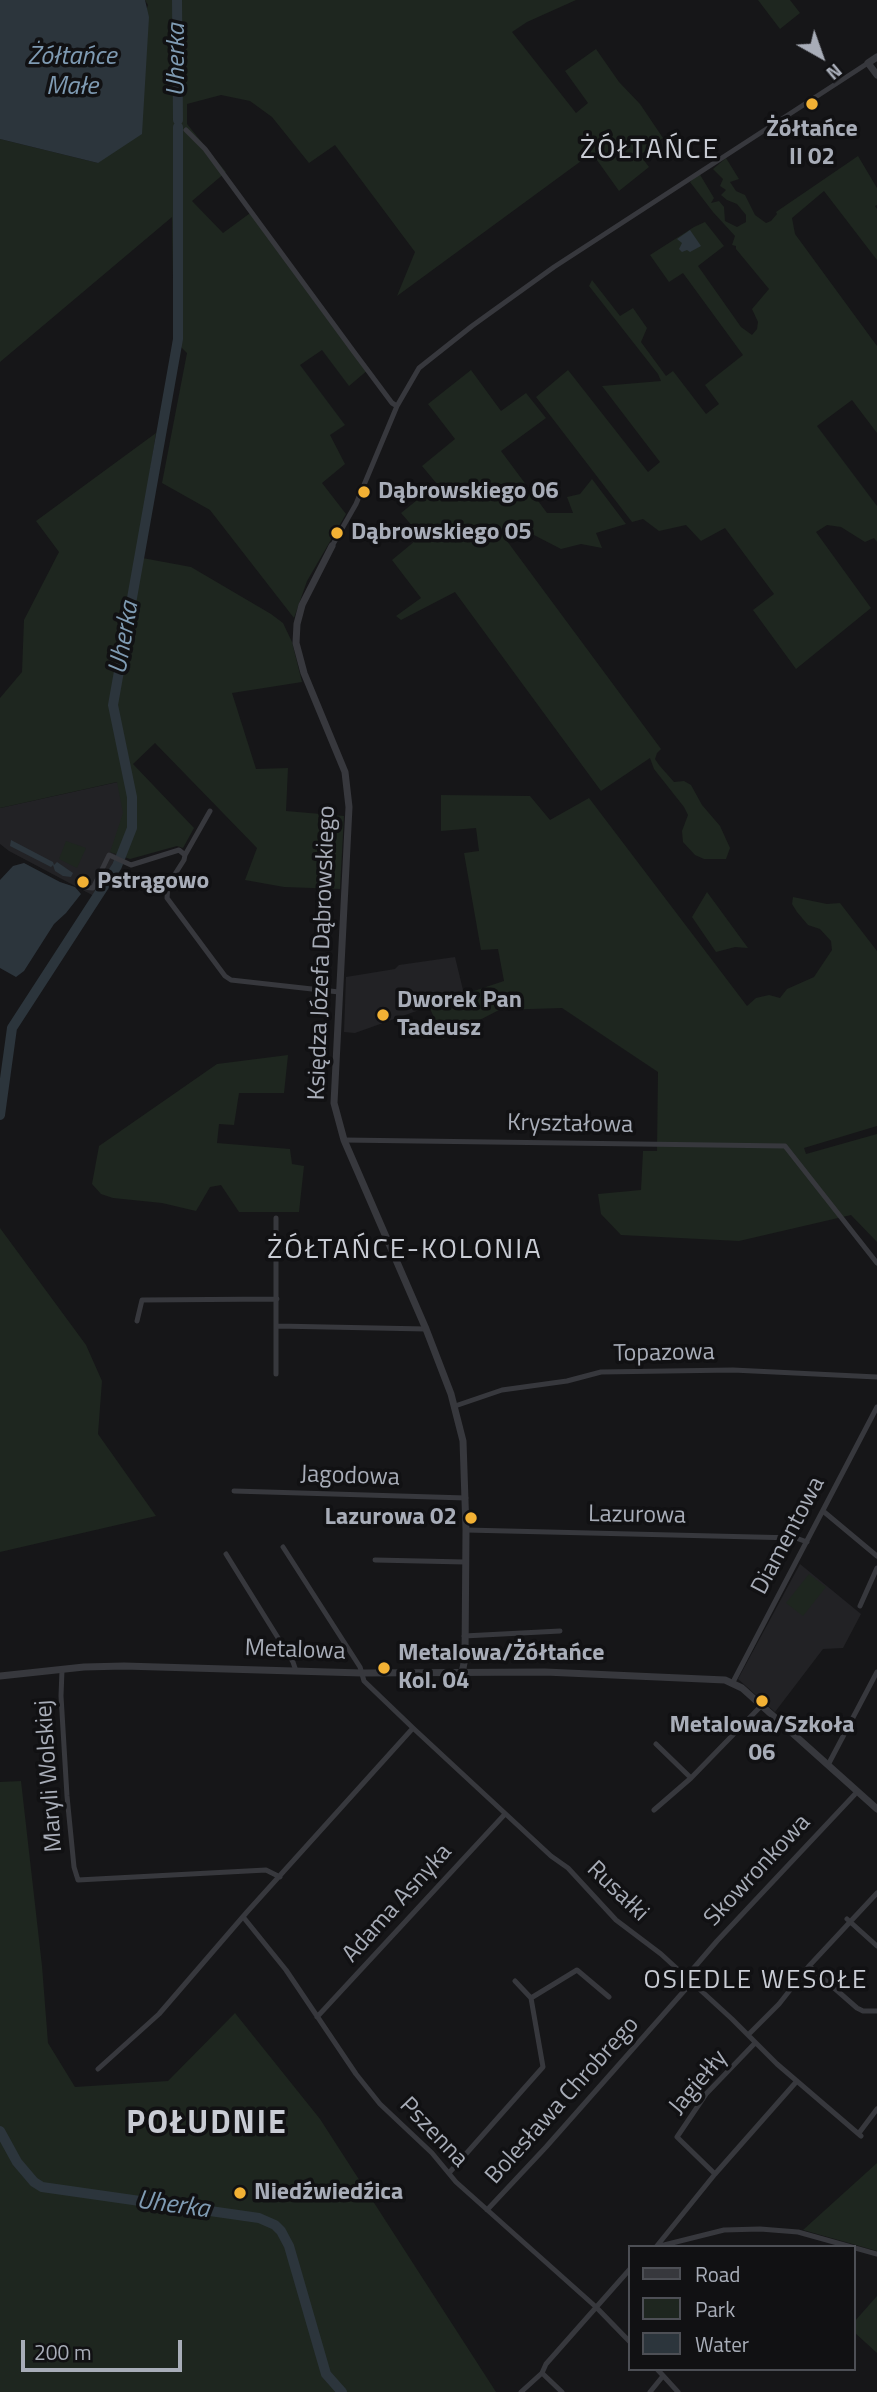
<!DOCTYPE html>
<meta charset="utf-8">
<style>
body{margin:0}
#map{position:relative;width:877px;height:2392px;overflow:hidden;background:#161618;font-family:"Titillium Web",sans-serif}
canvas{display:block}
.legend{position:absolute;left:628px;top:2245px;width:228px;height:126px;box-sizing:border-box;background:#111113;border:2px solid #4d4f55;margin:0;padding:9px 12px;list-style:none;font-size:21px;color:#a8adb8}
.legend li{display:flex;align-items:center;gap:14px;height:35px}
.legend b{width:35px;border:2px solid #4d4f55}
.north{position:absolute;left:786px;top:21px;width:70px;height:70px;-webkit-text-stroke:5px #111113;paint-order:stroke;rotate:140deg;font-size:19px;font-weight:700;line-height:28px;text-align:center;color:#a8adb8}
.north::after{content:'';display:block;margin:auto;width:24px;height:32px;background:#a8adb8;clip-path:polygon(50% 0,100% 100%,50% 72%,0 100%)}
.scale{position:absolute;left:21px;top:2340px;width:161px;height:32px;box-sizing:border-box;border:4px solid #a8adb8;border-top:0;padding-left:9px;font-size:21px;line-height:24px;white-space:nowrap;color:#a8adb8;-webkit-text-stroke:5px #111113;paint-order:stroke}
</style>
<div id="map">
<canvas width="877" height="2392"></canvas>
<ul class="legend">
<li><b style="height:9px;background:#37383d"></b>Road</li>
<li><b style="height:19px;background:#1e261f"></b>Park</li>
<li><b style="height:19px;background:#2c353c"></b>Water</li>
</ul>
<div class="north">N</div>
<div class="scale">200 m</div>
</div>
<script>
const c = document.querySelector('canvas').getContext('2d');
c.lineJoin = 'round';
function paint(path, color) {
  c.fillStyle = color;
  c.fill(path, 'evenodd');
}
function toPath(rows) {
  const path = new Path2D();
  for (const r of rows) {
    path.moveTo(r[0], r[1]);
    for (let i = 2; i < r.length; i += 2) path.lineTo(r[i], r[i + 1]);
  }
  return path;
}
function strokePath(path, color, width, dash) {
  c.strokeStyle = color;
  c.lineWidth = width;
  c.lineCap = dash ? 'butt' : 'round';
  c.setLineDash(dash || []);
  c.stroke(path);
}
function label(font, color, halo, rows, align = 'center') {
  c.font = font + ' "Titillium Web",sans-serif';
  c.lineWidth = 7;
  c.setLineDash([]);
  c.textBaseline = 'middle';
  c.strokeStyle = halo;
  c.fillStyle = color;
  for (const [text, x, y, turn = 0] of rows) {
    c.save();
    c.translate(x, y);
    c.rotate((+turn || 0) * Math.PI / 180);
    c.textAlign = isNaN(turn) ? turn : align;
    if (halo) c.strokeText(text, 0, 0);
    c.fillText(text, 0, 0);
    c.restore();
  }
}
const built = toPath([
 [118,782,124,813,111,852,119,856,114,868,94,896,9,851,0,844,0,808],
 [455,957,464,994,355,1033,344,1032,346,977,395,969,399,965],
 [800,1564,861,1614,843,1648,823,1649,775,1712,738,1679]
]);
const green = toPath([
 [145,0,576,0,527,22,512,32,576,113,588,103,565,71,596,49,619,82,640,104,663,138,640,155,649,167,619,191,592,153,397,296,415,252,335,145,309,163,272,117,250,101,221,95,187,104,187,124,226,172,192,201,223,233,253,211,369,369,349,386,322,350,300,365,345,425,330,435,345,464,322,483,346,514,307,581,294,618,210,510,162,483,187,353,174,340,172,217,0,362,0,139,98,163,148,5],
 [758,0,790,0,800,13,780,29],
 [858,156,877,188,877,205,875,206,877,209,877,260,824,191,792,218,795,234,877,346,877,433,852,400,817,426,877,506,877,542,874,538,865,542,841,527,827,525,816,532,871,608,796,669,753,610,774,594,725,528,701,541,686,525,659,531,643,519,632,522,536,397,568,370,648,472,660,462,602,386,661,381,658,374,589,286,592,280,620,316,633,308,647,328,641,342,666,376,673,371,706,414,719,404,705,385,743,355,683,273,669,282,650,255,694,227,705,222,724,246,698,266,741,327,752,335,757,329,758,322,752,309,769,289,736,249,736,246,732,245,735,236,713,212,690,182,699,173,714,198,711,203,719,201,724,207,725,221,737,227,746,222,746,215,737,204,727,200,721,195,726,190,720,186,723,179,713,169,726,158,739,179,730,182,736,191,745,195,755,215,766,223,771,221,777,214,776,212],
 [471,370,501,411,526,393,546,418,501,451,547,513,573,513,567,497,580,494,592,479,626,524,596,533,602,548,581,544,561,549,532,534,515,532,507,541,661,749,657,753,655,759,659,765,674,782,684,781,691,785,702,805,720,826,730,848,726,859,704,859,695,855,683,842,682,831,688,815,684,807,654,769,650,758,601,791,455,592,401,620,396,616,421,598,392,560,421,536,401,513,437,484,422,466,455,439,428,404],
 [156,433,137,557,191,567,271,614,283,623,292,642,302,682,232,693,256,769,288,768,286,811,344,816,340,889,284,887,245,880,257,848,155,743,133,764,194,828,183,848,177,846,130,859,110,852,123,813,117,782,0,808,0,698,22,672,24,620,59,552,36,521],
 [441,795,530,796,550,820,589,798,747,1006,756,998,769,995,780,998,787,989,814,977,832,950,831,941,820,929,808,925,797,912,792,904,793,897,827,904,840,903,877,951,877,1126,804,1148,806,1154,877,1134,877,1242,851,1215,739,1241,621,1235,601,1214,598,1194,641,1190,643,1151,657,1151,658,1072,562,1008,499,1010,443,1039,429,1006,504,981,498,949,481,950,464,853,479,851,476,828,441,831],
 [66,841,86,848,77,868,59,859],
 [707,892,748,948,735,947,716,952,692,917],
 [288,1055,284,1093,239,1093,234,1125,219,1124,217,1143,290,1149,292,1164,304,1166,299,1212,239,1212,221,1185,210,1187,196,1211,162,1203,113,1198,101,1194,92,1184,99,1146,217,1064],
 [0,1228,86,1345,102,1381,98,1434,156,1516,0,1552],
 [809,1574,826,1587,803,1616,786,1603],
 [21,1781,42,1966,48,2043,75,2087,168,2081,235,2013,320,2119,496,2392,0,2392,0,1782],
 [877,2163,877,2251,803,2230],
 [877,2296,877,2353,854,2332,854,2322]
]);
const water = toPath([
 [0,0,145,0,149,17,142,134,98,163,0,139],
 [690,230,701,246,690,252,687,250,682,252,679,249,682,243,677,239],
 [11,840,53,862,54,865,57,862,73,873,71,877,63,876,55,871,53,865,51,867,10,846],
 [24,863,60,882,75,887,81,894,66,913,54,924,24,971,16,977,0,968,0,880,13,866]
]);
const river = toPath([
 [177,0,178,120],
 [0,1115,12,1028,117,866,132,828,132,797,113,705,178,339,178,127],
 [0,2131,17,2162,34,2182,42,2187,259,2218,275,2225,281,2231,289,2246,326,2374,342,2392]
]);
const minor = toPath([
 [186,130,205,149,354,352,392,403,397,406],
 [332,546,356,504,397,406,419,368,472,326,554,267,868,63],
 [185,855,210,811],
 [81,887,93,888,109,855,131,865,179,850,185,855,184,860,168,885,167,898,225,976,231,980,339,992],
 [344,1140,785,1146,877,1263],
 [137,1321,142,1300,277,1299],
 [277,1326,426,1329],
 [276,1374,276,1218],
 [455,1406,502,1390,567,1381,601,1372,733,1370,877,1377],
 [234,1491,466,1498],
 [823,1511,877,1556],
 [466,1530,796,1538,807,1542],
 [226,1554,293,1662,296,1671],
 [375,1560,465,1562],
 [860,1606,877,1568],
 [464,1636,560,1631],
 [62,1670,61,1696,67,1796,74,1867,78,1880,266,1870,280,1877],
 [733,1682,877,1407],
 [413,1728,551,1856,568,1868,616,1920,661,1954,732,2019,777,2064,861,2136],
 [656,1744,691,1778],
 [828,1765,877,1672],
 [654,1810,691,1778,761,1706],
 [244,1918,286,1970,356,2074,380,2104,432,2153,456,2182,596,2307,630,2342],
 [847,1919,877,1946],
 [809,1966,857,2008,863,2011,877,2011],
 [686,1977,717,1941,857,1792],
 [531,1998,577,1970,609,1997],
 [317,2017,505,1814],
 [748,2035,779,2004,809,1966,877,1893],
 [98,2069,159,2014,247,1912,413,1728,364,1681,360,1667,283,1547],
 [859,2133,877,2109],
 [449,2173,543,2067,531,1998,515,1981],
 [715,2174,677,2137,706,2094,755,2043],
 [487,2210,546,2147,692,1982],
 [656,2247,724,2230,760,2229,798,2232,877,2254],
 [656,2247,715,2174,797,2081],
 [657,2369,678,2392],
 [542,2373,562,2392],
 [521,2392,542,2373,546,2364,630,2269],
 [650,2392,663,2376]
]);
const tertiary = toPath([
 [877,57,868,63,877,75],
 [332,546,302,605,297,624,296,643,304,673,345,772,349,807,334,1103,344,1140,426,1329,451,1394,463,1441,466,1530,465,1658,462,1673],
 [0,1676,84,1667,124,1666,362,1673,545,1672,725,1680,742,1688,877,1809]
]);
const markers = [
 [812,104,7,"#f2b134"],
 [364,492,7,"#f2b134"],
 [337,533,7,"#f2b134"],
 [83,882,7,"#f2b134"],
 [383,1015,7,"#f2b134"],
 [471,1518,7,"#f2b134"],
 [384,1668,7,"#f2b134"],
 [762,1701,7,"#f2b134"],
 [240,2193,7,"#f2b134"]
];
const poiNames = [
 ["Żółtańce",812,130,"center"],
 ["II 02",812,158,"center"],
 ["Dąbrowskiego 06",378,492],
 ["Dąbrowskiego 05",351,533],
 ["Pstrągowo",97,882],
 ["Dworek Pan",397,1001],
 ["Tadeusz",397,1029],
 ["Lazurowa 02",457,1518,"right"],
 ["Metalowa/Żółtańce",398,1654],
 ["Kol. 04",398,1682],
 ["Metalowa/Szkoła",762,1726,"center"],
 ["06",762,1754,"center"],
 ["Niedźwiedźica",254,2193]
];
const streetNames = [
 ["Księdza Józefa Dąbrowskiego",323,953,-88],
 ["Kryształowa",570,1125,1],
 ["Topazowa",664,1354,-1],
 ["Jagodowa",350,1477,2],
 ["Lazurowa",637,1516,1],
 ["Diamentowa",789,1536,-62],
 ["Metalowa",295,1651,2],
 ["Maryli Wolskiej",50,1776,-94],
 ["Skowronkowa",758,1871,-47],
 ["Rusałki",617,1892,44],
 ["Adama Asnyka",398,1904,-48],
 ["Jagiełły",699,2083,-50],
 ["Bolesława Chrobrego",563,2101,-48],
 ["Pszenna",433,2133,46]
];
const waterNames = [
 ["Żółtańce",72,58],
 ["Małe",72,88],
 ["Uherka",178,60,-90],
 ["Uherka",125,638,-80],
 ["Uherka",173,2206,8]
];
const neighbourhoodNames = [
 ["OSIEDLE WESOŁE",756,1982]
];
const quarterNames = [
 ["ŻÓŁTAŃCE",650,151],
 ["ŻÓŁTAŃCE-KOLONIA",405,1251]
];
const districtNames = [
 ["POŁUDNIE",207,2125]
];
paint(built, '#222225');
paint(green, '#1e261f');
paint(water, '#2c353c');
strokePath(river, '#2c353c', 10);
strokePath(minor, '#37383d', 5);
strokePath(tertiary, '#37383d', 7);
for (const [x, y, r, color] of markers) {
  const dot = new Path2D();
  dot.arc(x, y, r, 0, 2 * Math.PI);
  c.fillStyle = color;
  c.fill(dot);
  strokePath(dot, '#111113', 2.5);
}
label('bold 24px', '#a8adb8', '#111113', poiNames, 'left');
label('24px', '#a8adb8', '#111113', streetNames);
label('italic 26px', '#7f9bb3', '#111113', waterNames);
c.letterSpacing = '2px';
label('26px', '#c9ccd4', '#111113', neighbourhoodNames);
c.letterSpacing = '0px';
c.letterSpacing = '2px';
label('28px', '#c9ccd4', '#111113', quarterNames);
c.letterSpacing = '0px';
c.letterSpacing = '2px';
label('bold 32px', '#c9ccd4', '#111113', districtNames);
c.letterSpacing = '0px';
</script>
